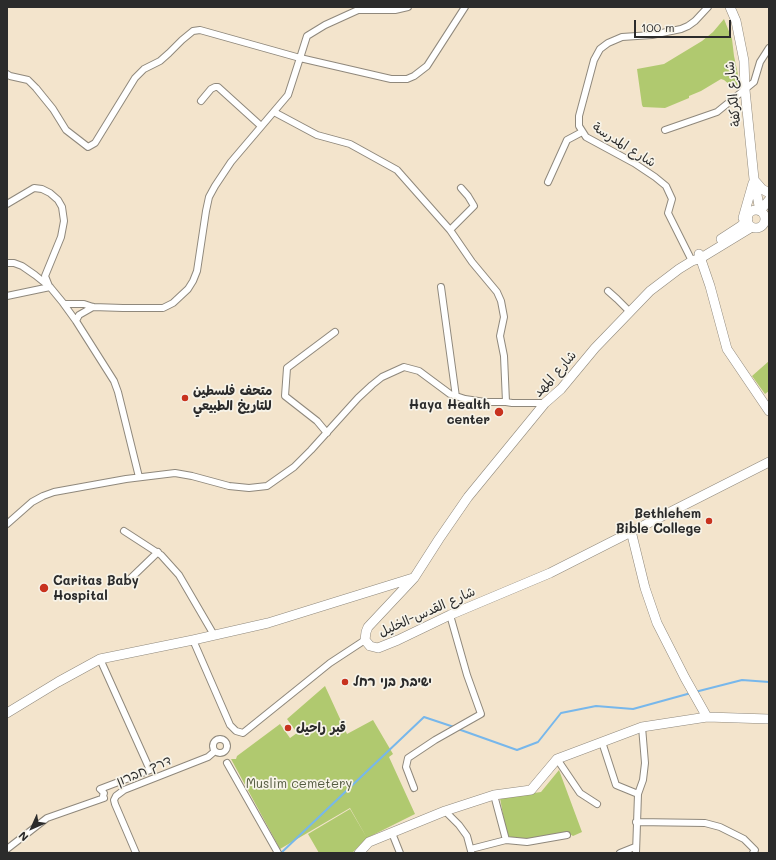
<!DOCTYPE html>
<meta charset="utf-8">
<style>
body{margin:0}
#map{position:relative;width:776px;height:860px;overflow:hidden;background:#f3e4cc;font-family:Mali,sans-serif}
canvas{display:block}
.frame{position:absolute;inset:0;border:8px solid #2b2b2b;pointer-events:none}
.north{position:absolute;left:12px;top:808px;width:40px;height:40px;-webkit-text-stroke:3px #f7f3e8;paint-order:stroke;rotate:225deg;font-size:11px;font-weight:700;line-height:16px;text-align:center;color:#2b2b2b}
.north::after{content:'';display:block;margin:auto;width:14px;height:18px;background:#2b2b2b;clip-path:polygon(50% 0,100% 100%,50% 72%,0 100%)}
.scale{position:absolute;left:634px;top:20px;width:97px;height:18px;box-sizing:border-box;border:2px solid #2b2b2b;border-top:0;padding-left:5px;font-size:12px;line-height:14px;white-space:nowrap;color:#2b2b2b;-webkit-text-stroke:3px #f7f3e8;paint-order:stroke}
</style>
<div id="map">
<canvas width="776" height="860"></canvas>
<div class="frame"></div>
<div class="north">N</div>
<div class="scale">100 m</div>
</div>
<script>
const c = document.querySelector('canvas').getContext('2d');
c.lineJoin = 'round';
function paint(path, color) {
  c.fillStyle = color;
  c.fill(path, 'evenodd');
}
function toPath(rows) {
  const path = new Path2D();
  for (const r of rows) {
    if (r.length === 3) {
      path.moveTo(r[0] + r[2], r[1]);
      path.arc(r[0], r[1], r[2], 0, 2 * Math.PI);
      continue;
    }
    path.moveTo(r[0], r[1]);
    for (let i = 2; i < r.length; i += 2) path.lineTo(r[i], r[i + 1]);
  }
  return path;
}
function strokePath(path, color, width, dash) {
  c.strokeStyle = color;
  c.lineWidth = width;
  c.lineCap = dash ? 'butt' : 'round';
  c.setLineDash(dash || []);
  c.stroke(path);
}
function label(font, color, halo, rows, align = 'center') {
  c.font = font + ' Mali,"Playpen Sans Arabic","Playpen Sans Hebrew",sans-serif';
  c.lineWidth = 3.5;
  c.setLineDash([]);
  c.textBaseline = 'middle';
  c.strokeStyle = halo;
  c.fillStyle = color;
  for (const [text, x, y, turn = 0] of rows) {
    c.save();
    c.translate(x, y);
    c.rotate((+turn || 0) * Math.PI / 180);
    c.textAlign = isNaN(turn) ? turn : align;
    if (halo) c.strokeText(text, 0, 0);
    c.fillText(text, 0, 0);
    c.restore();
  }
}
const green = toPath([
 [724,19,732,39,734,56,740,84,736,90,724,80,721,79,701,91,689,96,689,98,665,108,643,107,642,105,637,69,664,64,702,41,713,32],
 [769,361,769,391,765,394,752,376],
 [325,686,347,734,373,720,393,754,389,757,415,814,367,838,350,808,280,849,231,759,236,759,237,756,280,724,290,738,297,733,287,719],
 [559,770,582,832,573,836,568,833,526,840,507,837,500,798,541,792],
 [350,809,367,838,352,853,319,853,308,834]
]);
const stream = toPath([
 [695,692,742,680,769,682],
 [458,729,517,750,538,742,561,713,596,706,633,709,691,693],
 [281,853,424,717,454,727]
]);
const street = toPath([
 [7,74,10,76,28,80,36,88,53,109,66,130,88,147,95,143,135,78,144,69,160,61,169,53,182,40,193,31,200,30,300,58,307,36,325,25,358,10,395,10,408,7],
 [201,101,211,89,215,87,218,87,261,126],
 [274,112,317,135,350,144,397,170,450,230,472,262,497,292,501,301,504,317,500,336,504,356,506,402],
 [665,130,717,112,754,82,760,62,769,48],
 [548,182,567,140,582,132],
 [7,204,34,188,42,189,50,193,58,200,62,207,64,221,61,237,45,276,49,286],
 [450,230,474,206,468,196,461,188],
 [692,261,668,213,672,199,666,186,655,177,634,163,586,137,579,126,579,116,594,60,600,49,608,43,622,37,652,35,681,29,688,26,695,21,708,7],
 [7,263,14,263,22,266,35,275,50,287,64,304,84,304,93,307,123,308,163,308,173,303,188,289,193,281,197,271,206,211,209,197,215,186,231,162,288,95,300,58,391,79,407,79,414,76,427,66,465,7],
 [441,287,456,397],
 [608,291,617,299,630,312],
 [7,296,50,287],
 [63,303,76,321],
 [93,307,79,315,76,321,114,381,118,392,139,477],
 [327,433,317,421,285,396,287,368,335,332],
 [7,524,32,502,43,496,54,492,126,479,175,473,192,476,229,486,249,488,267,486,294,467,311,450,358,398,372,385,382,377,404,367,419,371,450,394,465,399,485,402,506,402,512,403,545,403],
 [124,531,161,555,179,575,214,635],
 [131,578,158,552],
 [193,640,230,725,236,731,243,733,330,663,365,640],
 [220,746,7],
 [602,742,616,785,638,794],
 [557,759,580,793,597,804],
 [227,763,278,853],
 [414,788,406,767,408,758,435,740,481,714,467,675,450,615],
 [494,795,506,840],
 [445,811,459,825,467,836,471,851],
 [636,822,705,823,720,827,744,839,755,850,753,853],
 [392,833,400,853],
 [7,849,47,818,104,798,103,796,104,793,100,789,150,770,100,659],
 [471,849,506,840,527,842,567,835],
 [136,853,115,804,114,800,116,796,124,790,208,757,215,751],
 [620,853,635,847],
 [636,853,638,794,643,780,645,763,642,727]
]);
const secondary = toPath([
 [730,7,736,21,744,61,745,90,754,179,760,211,769,200],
 [755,181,762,189,769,193],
 [756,219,9],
 [743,218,753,183],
 [752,227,701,258,692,261,679,269,650,291,595,348,561,389,545,403,468,497,439,539,414,578,368,627,366,632,365,640,370,646,378,648,398,640,450,615,550,573,769,462],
 [721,239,741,226,748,219],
 [699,254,710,286,727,349,769,411],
 [631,531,645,588,657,623,685,678,707,717],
 [7,713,58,682,100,659,193,640,268,623,413,578],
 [359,853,369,842,445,811,494,795,531,790,557,759,642,727,707,717,769,719]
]);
const markers = [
 [185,398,4,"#c8321e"],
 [499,412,5,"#c8321e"],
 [709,521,4,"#c8321e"],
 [44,588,5,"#c8321e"],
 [345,682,4,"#c8321e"],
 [288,728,4,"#c8321e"]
];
const streetNames = [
 ["شارع الكركفة",733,94,-96],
 ["شارع المدرسة",624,145,32],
 ["شارع المهد",555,374,-48],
 ["شارع القدس-الخليل",427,612,-24],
 ["דרך חברון",144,771,-23]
];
const poiNames = [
 ["متحف فلسطين",193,391],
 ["للتاريخ الطبيعي",193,406],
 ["Haya Health",490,405,"right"],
 ["center",490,420,"right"],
 ["Bethlehem",701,514,"right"],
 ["Bible College",701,529,"right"],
 ["Caritas Baby",53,581],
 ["Hospital",53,596],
 ["ישיבת בני רחל",353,682],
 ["قبر راحيل",296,728]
];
const parkNames = [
 ["Muslim cemetery",299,784]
];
paint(green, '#b0c96f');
strokePath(stream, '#77b7eb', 2);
strokePath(street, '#8f887c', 8);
strokePath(secondary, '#8f887c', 10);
strokePath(street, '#fff', 6);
strokePath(secondary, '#fff', 9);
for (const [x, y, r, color] of markers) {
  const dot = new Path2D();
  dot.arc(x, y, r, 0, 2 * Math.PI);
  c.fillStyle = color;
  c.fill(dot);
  strokePath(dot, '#f7f3e8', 1.5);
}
label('13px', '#2b2b2b', '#f7f3e8', streetNames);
label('bold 13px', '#2b2b2b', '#f7f3e8', poiNames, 'left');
label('13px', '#535a3f', '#f7f3e8', parkNames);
</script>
